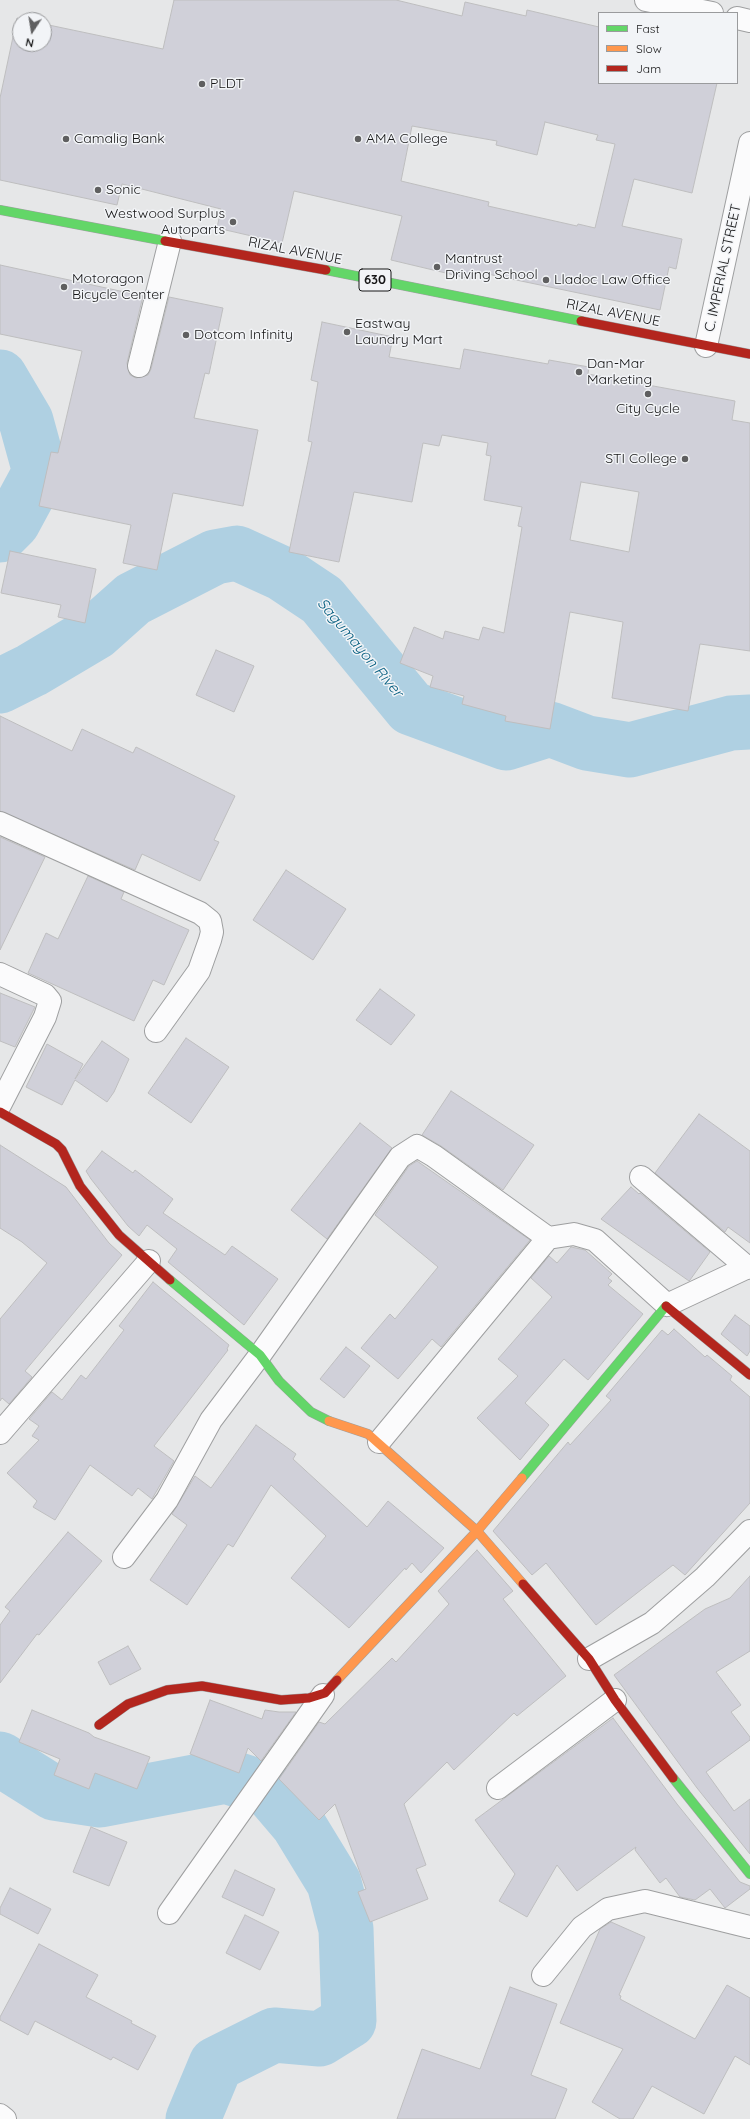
<!DOCTYPE html>
<style>
body{margin:0}
#map{position:relative;width:750px;height:2119px;overflow:hidden;background:#e6e7e8;font-family:Quicksand,sans-serif}
canvas{display:block}
.legend{position:absolute;left:598px;top:12px;width:140px;height:72px;box-sizing:border-box;background:#f2f4f7;border:1px solid #9a9b9d;margin:0;padding:5px 7px;list-style:none;font-size:12px;color:#161617}
.legend li{display:flex;align-items:center;gap:8px;height:20px}
.legend b{width:20px;border:1px solid #9a9b9d}
.north{position:absolute;left:12px;top:12px;width:40px;height:40px;box-sizing:border-box;background:#f2f4f7;border:1px solid #9a9b9d;border-radius:50%;rotate:192deg;font-size:11px;font-weight:700;line-height:16px;text-align:center;color:#161617}
.north::after{content:'';display:block;margin:auto;width:14px;height:18px;background:#5f5f60;clip-path:polygon(50% 0,100% 100%,50% 72%,0 100%)}
</style>
<div id="map">
<canvas width="750" height="2119"></canvas>
<ul class="legend">
<li><b style="height:5px;background:#63d668"></b>Fast</li>
<li><b style="height:5px;background:#ff974d"></b>Slow</li>
<li><b style="height:5px;background:#b3261e"></b>Jam</li>
</ul>
<div class="north">N</div>
</div>
<script>
const c = document.querySelector('canvas').getContext('2d');
c.lineJoin = 'round';
function toPath(rows) {
  const path = new Path2D();
  for (const r of rows) {
    path.moveTo(r[0], r[1]);
    for (let i = 2; i < r.length; i += 2) path.lineTo(r[i], r[i + 1]);
  }
  return path;
}
function strokePath(path, color, width, dash) {
  c.strokeStyle = color;
  c.lineWidth = width;
  c.lineCap = dash ? 'butt' : 'round';
  c.setLineDash(dash || []);
  c.stroke(path);
}
function paint(path, color) {
  c.fillStyle = color;
  c.fill(path, 'evenodd');
}
function label(font, color, halo, rows, align = 'center') {
  c.font = font + ' Quicksand,sans-serif';
  c.lineWidth = 3;
  c.setLineDash([]);
  c.textBaseline = 'middle';
  c.strokeStyle = halo;
  c.fillStyle = color;
  for (const [text, x, y, turn = 0] of rows) {
    c.save();
    c.translate(x, y);
    c.rotate((+turn || 0) * Math.PI / 180);
    c.textAlign = isNaN(turn) ? turn : align;
    if (halo) c.strokeText(text, 0, 0);
    c.fillText(text, 0, 0);
    c.restore();
  }
}
const river = toPath([
 [0,377,26,421,40,472,13,522,0,535],
 [0,686,32,670,96,632,133,599,215,557,237,553,283,574,322,600,411,708,506,743,550,729,587,743,630,750,731,723,750,722],
 [0,1759,54,1793,100,1800,226,1776,269,1790,298,1824,334,1883,346,1929,349,2021,320,2039,274,2035,216,2064,193,2119]
]);
const building = toPath([
 [174,0,396,0,462,16,465,2,526,16,527,10,599,27,599,83,717,83,692,193,634,179,622,226,682,239,676,269,669,267,660,310,473,271,471,279,391,260,402,216,294,191,282,243,217,228,221,209,122,184,117,205,0,180,0,98,17,18,24,20,20,20,20,44,44,44,44,24,163,49,174,0],
 [545,122,598,135,596,140,615,144,595,228,578,224,577,226,488,206,489,202,401,181,412,126,497,141,496,145,537,155,545,122],
 [0,265,143,296,127,363,130,375,136,378,148,375,151,369,169,297,223,308,209,374,205,373,194,418,258,430,243,506,173,493,157,570,123,563,131,525,39,506,51,452,58,453,82,351,0,334,0,265],
 [322,322,393,337,389,357,460,369,464,349,548,364,549,360,589,367,588,374,735,401,732,420,750,423,750,651,700,644,688,711,612,698,623,622,570,612,550,729,505,721,506,716,462,704,464,696,430,687,433,676,400,663,414,627,443,639,445,631,479,640,483,627,504,633,522,527,518,526,522,507,484,500,491,456,486,455,488,443,442,435,439,446,423,443,412,502,354,492,339,562,289,552,312,442,308,441,318,382,311,380,322,322],
 [581,482,639,492,629,552,570,540,581,482],
 [10,551,96,569,85,623,58,617,61,605,1,593,10,551],
 [216,650,254,666,234,712,196,695,216,650],
 [0,716,72,751,82,729,133,753,136,747,235,796,214,840,219,842,200,881,142,854,135,870,0,811,0,716],
 [0,837,45,857,0,950,0,837],
 [286,870,346,909,313,960,253,920,286,870],
 [88,876,124,892,121,899,189,930,164,985,153,980,134,1021,28,973,46,933,58,939,88,876],
 [380,989,415,1015,391,1045,356,1020,380,989],
 [0,993,35,1007,15,1047,0,1041,0,993],
 [186,1038,229,1067,191,1123,148,1093,186,1038],
 [102,1041,129,1059,114,1092,107,1102,75,1080,62,1105,26,1087,47,1044,83,1064,75,1079,102,1041],
 [451,1091,534,1145,503,1190,441,1146,422,1135,451,1091],
 [699,1114,750,1151,750,1243,728,1227,725,1232,655,1173,699,1114],
 [360,1123,392,1148,327,1239,291,1210,360,1123],
 [0,1145,66,1187,109,1243,122,1255,25,1371,32,1377,9,1404,2,1398,0,1401,0,1319,47,1263,22,1242,0,1228,0,1145],
 [102,1151,133,1173,135,1170,173,1199,163,1213,225,1255,232,1246,278,1279,244,1325,168,1262,177,1249,147,1225,139,1236,128,1226,91,1179,86,1171,102,1151],
 [417,1161,530,1240,441,1347,432,1339,398,1379,361,1348,390,1314,395,1319,438,1267,375,1215,409,1166,417,1161],
 [631,1187,639,1194,640,1193,710,1252,690,1280,689,1281,601,1219,631,1187],
 [571,1247,585,1250,612,1274,608,1278,612,1281,608,1285,643,1314,588,1380,564,1359,525,1403,549,1425,520,1460,477,1418,518,1376,498,1359,552,1297,531,1278,549,1256,557,1263,571,1247],
 [153,1282,229,1345,227,1349,228,1350,154,1446,174,1461,152,1499,138,1488,132,1496,90,1465,55,1520,33,1507,37,1501,7,1473,39,1440,32,1436,39,1426,29,1419,52,1392,62,1400,81,1375,86,1379,124,1330,119,1326,153,1282],
 [735,1315,750,1326,750,1351,747,1356,721,1334,735,1315],
 [674,1329,705,1357,707,1355,732,1376,730,1380,750,1397,750,1503,685,1575,673,1565,596,1625,546,1563,532,1575,493,1531,568,1442,570,1445,611,1400,606,1396,662,1330,668,1335,674,1329],
 [346,1347,370,1366,344,1398,320,1379,346,1347],
 [256,1425,296,1454,293,1459,367,1527,388,1501,444,1548,421,1573,412,1563,406,1570,405,1568,349,1628,291,1578,326,1536,271,1485,233,1547,228,1544,187,1605,150,1580,187,1525,172,1514,195,1476,211,1488,256,1425],
 [68,1532,102,1561,39,1635,37,1634,0,1683,0,1625,10,1611,5,1607,68,1532],
 [477,1550,513,1591,503,1599,566,1676,517,1716,514,1713,454,1770,447,1762,404,1804,426,1865,416,1869,428,1899,370,1922,358,1892,366,1889,335,1804,319,1820,279,1779,319,1722,325,1724,392,1658,396,1662,449,1604,438,1591,477,1550],
 [750,1576,750,1651,716,1672,741,1705,731,1712,750,1737,750,1740,706,1772,734,1811,750,1799,750,1854,697,1788,614,1675,705,1609,730,1598,750,1576],
 [128,1646,141,1669,110,1685,98,1662,128,1646],
 [210,1700,262,1719,265,1710,279,1712,296,1712,261,1761,248,1748,239,1773,190,1754,210,1700],
 [32,1710,89,1733,94,1737,150,1757,137,1789,95,1773,89,1789,54,1775,60,1759,19,1742,32,1710],
 [613,1718,677,1804,740,1882,750,1886,750,1889,725,1908,710,1889,695,1900,680,1897,666,1878,660,1883,635,1850,636,1847,577,1891,557,1865,527,1917,499,1901,515,1874,475,1820,613,1718],
 [91,1827,127,1842,109,1886,73,1872,91,1827],
 [235,1870,275,1889,263,1916,222,1897,235,1870],
 [10,1888,51,1909,38,1934,0,1914,0,1908,10,1888],
 [245,1915,279,1932,260,1970,226,1953,245,1915],
 [611,1922,645,1937,619,1995,621,1996,620,1999,663,2022,695,2039,727,1985,750,1998,750,2065,735,2056,704,2114,652,2086,633,2119,620,2119,592,2102,623,2049,560,2023,600,1929,611,1922],
 [39,1944,98,1975,86,1997,132,2021,131,2023,156,2036,138,2070,113,2057,111,2060,35,2021,28,2035,0,2020,0,2017,39,1944],
 [510,1987,557,2004,531,2075,567,2089,555,2119,397,2119,422,2049,480,2069,510,1987]
]);
const street = toPath([
 [646,0,712,13],
 [737,18,750,21],
 [706,346,750,143],
 [139,366,170,241],
 [0,823,200,913,210,921,212,932,210,940,199,971,156,1031],
 [0,974,45,995,50,1001,45,1017,0,1105],
 [641,1177,748,1268],
 [0,1433,149,1261],
 [379,1442,548,1238,574,1234,595,1240,667,1305,750,1266],
 [124,1557,167,1500,211,1420,260,1355,400,1157,417,1146,434,1156,548,1238],
 [589,1659,652,1623,705,1577,750,1531],
 [498,1788,615,1700],
 [169,1913,323,1695],
 [543,1975,582,1927,608,1909,645,1901,750,1927],
 [0,2115,5,2119]
]);
const fast = toPath([
 [0,210,165,241],
 [326,270,581,321],
 [170,1280,260,1355,279,1381,311,1412,329,1421],
 [522,1478,666,1306],
 [673,1778,750,1874]
]);
const slow = toPath([
 [329,1421,368,1434,477,1531,523,1584],
 [337,1680,477,1531,522,1478]
]);
const jam = toPath([
 [165,241,326,270],
 [581,321,750,354],
 [0,1112,56,1144,62,1150,80,1186,119,1235,170,1280],
 [666,1306,750,1375],
 [523,1584,589,1659,615,1700,673,1778],
 [99,1725,128,1704,167,1690,202,1686,281,1700,309,1698,325,1693,337,1680]
]);
const markers = [
 [202,84,4,"#5f5f60"],
 [66,139,4,"#5f5f60"],
 [358,139,4,"#5f5f60"],
 [98,190,4,"#5f5f60"],
 [233,222,4,"#5f5f60"],
 [437,267,4,"#5f5f60"],
 [546,280,4,"#5f5f60"],
 [64,287,4,"#5f5f60"],
 [347,332,4,"#5f5f60"],
 [186,335,4,"#5f5f60"],
 [579,372,4,"#5f5f60"],
 [648,394,4,"#5f5f60"],
 [685,459,4,"#5f5f60"]
];
const shields = [
 [375,280,32]
];
const shieldNames = [
 ["630",375,280]
];
const poiNames = [
 ["PLDT",210,84],
 ["Camalig Bank",74,139],
 ["AMA College",366,139],
 ["Sonic",106,190],
 ["Westwood Surplus",225,214,"right"],
 ["Autoparts",225,230,"right"],
 ["Mantrust",445,259],
 ["Driving School",445,275],
 ["Motoragon",72,279],
 ["Bicycle Center",72,295],
 ["Lladoc Law Office",554,280],
 ["Eastway",355,324],
 ["Laundry Mart",355,340],
 ["Dotcom Infinity",194,335],
 ["Dan-Mar",587,364],
 ["Marketing",587,380],
 ["City Cycle",648,409,"center"],
 ["STI College",677,459,"right"]
];
const streetNames = [
 ["RIZAL AVENUE",295,251,11],
 ["C. IMPERIAL STREET",723,268,-78],
 ["RIZAL AVENUE",613,313,11]
];
const waterNames = [
 ["Sagumayon River",360,648,50]
];
strokePath(river, '#afd0e2', 55);
paint(building, '#d0d0d9');
strokePath(building, '#bebebf', 1);
strokePath(street, '#9e9fa0', 24);
strokePath(fast, '#9e9fa0', 10);
strokePath(slow, '#9e9fa0', 10);
strokePath(jam, '#9e9fa0', 10);
strokePath(street, '#fbfbfc', 22);
strokePath(fast, '#63d668', 9);
strokePath(slow, '#ff974d', 9);
strokePath(jam, '#b3261e', 9);
for (const [x, y, r, color] of markers) {
  const dot = new Path2D();
  dot.arc(x, y, r, 0, 2 * Math.PI);
  c.fillStyle = color;
  c.fill(dot);
  strokePath(dot, '#f2f4f7', 1.5);
}
for (const [x, y, w] of shields) {
  const box = new Path2D();
  box.roundRect(x - w / 2, y - 11, w, 22, 3);
  c.fillStyle = '#f2f4f7';
  c.fill(box);
  strokePath(box, '#161617', 1);
}
label('bold 13px', '#161617', null, shieldNames);
label('14px', '#161617', '#f2f4f7', poiNames, 'left');
label('14px', '#161617', '#f2f4f7', streetNames);
label('italic 15px', '#055e80', '#f2f4f7', waterNames);
</script>
